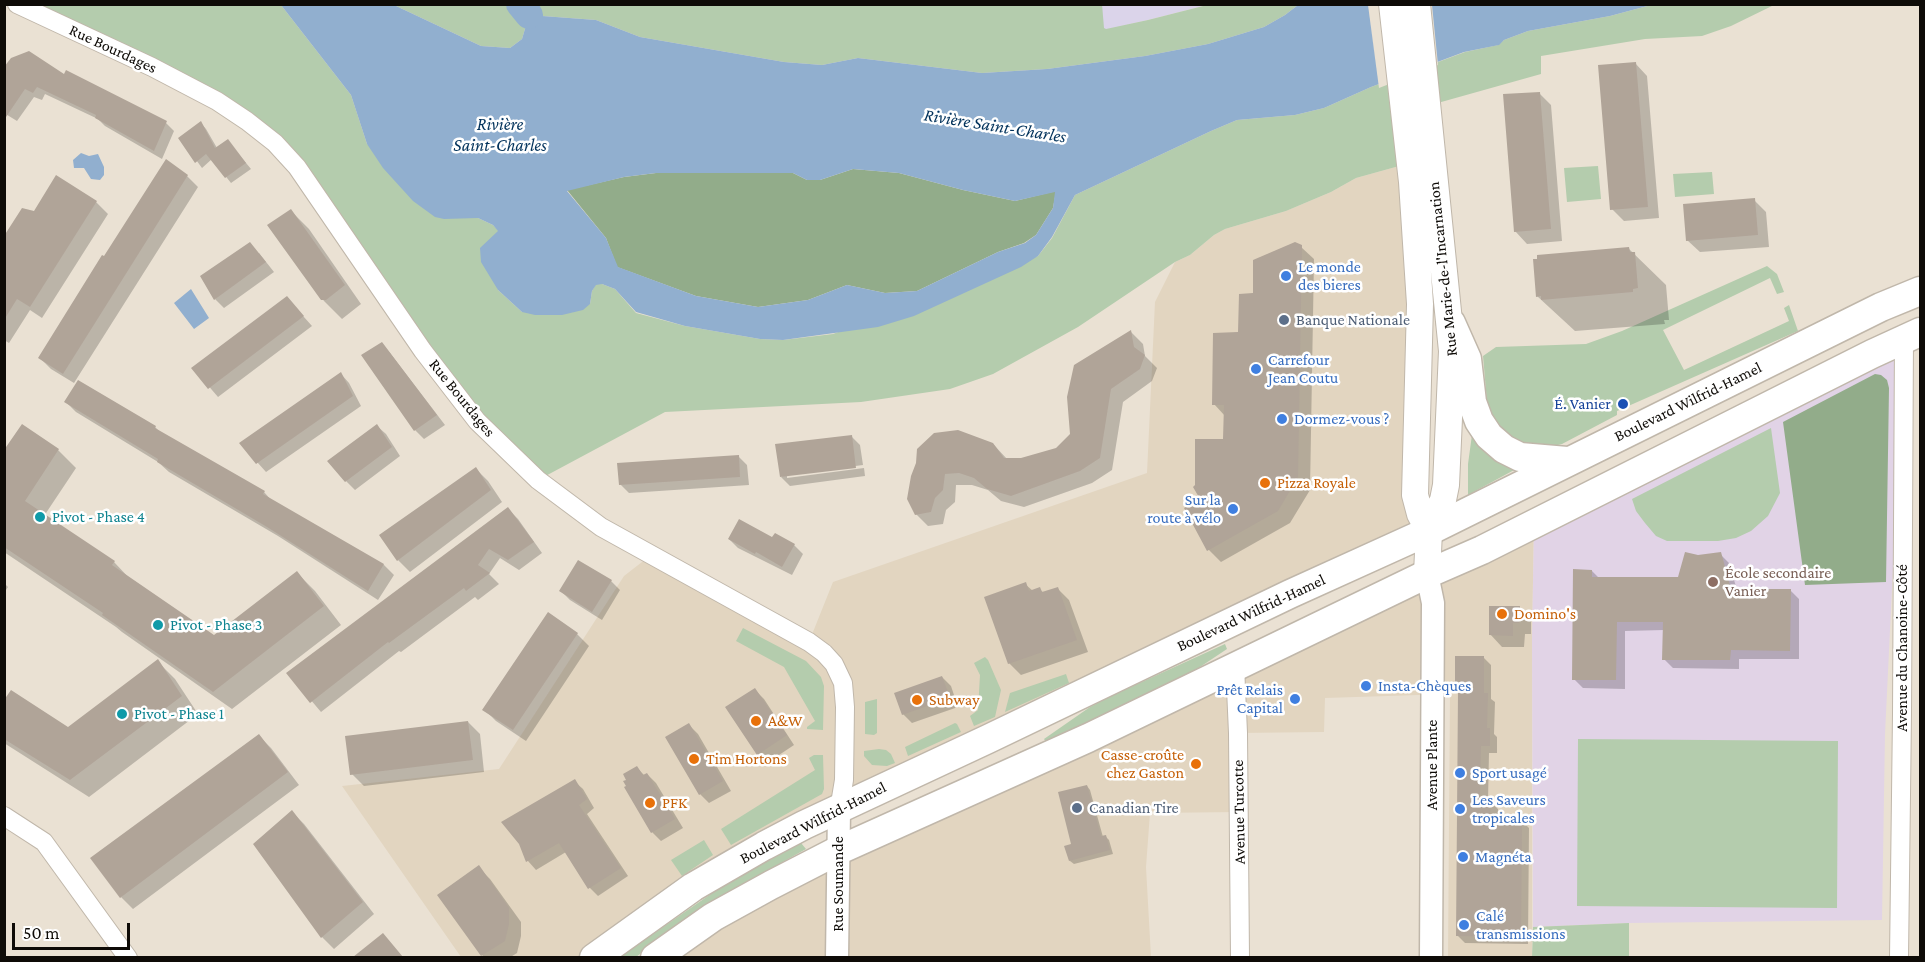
<!DOCTYPE html>
<meta charset="utf-8">
<style>
body{margin:0}
#map{position:relative;width:1925px;height:962px;overflow:hidden;background:#eae1d3;font-family:"Crimson Pro",serif}
canvas{display:block}
.frame{position:absolute;inset:0;border:6px solid #0e0b07;pointer-events:none}
.scale{position:absolute;left:12px;top:923px;width:118px;height:27px;box-sizing:border-box;border:3px solid #0e0b07;border-top:0;padding-left:8px;font-size:18px;line-height:21px;white-space:nowrap;color:#0e0b07;-webkit-text-stroke:4px #fff;paint-order:stroke}
</style>
<div id="map">
<canvas width="1925" height="962"></canvas>
<div class="frame"></div>
<div class="scale">50 m</div>
</div>
<script>
const c = document.querySelector('canvas').getContext('2d');
c.lineJoin = 'round';
function paint(path, color) {
  c.fillStyle = color;
  c.fill(path, 'evenodd');
}
function toPath(rows) {
  const path = new Path2D();
  for (const r of rows) {
    path.moveTo(r[0], r[1]);
    for (let i = 2; i < r.length; i += 2) path.lineTo(r[i], r[i + 1]);
  }
  return path;
}
function strokePath(path, color, width, dash) {
  c.strokeStyle = color;
  c.lineWidth = width;
  c.lineCap = dash ? 'butt' : 'round';
  c.setLineDash(dash || []);
  c.stroke(path);
}
function label(font, color, halo, rows, align = 'center') {
  c.font = font + ' "Crimson Pro",serif';
  c.lineWidth = 5;
  c.setLineDash([]);
  c.textBaseline = 'middle';
  c.strokeStyle = halo;
  c.fillStyle = color;
  for (const [text, x, y, turn = 0] of rows) {
    c.save();
    c.translate(x, y);
    c.rotate((+turn || 0) * Math.PI / 180);
    c.textAlign = isNaN(turn) ? turn : align;
    if (halo) c.strokeText(text, 0, 0);
    c.fillText(text, 0, 0);
    c.restore();
  }
}
const built = toPath([
 [1410,163,1429,531,913,774,594,957,461,957,342,786,499,769,624,576,651,555,809,642,833,582,1147,473,1155,302,1175,262,1190,255,1214,235,1225,229,1286,211,1331,192,1356,178],
 [1534,524,1532,640,1532,957,1448,957,1450,694,1325,698,1324,732,1238,733,1239,812,1150,813,1146,867,1151,957,655,958,683,939]
]);
const industrial = toPath([
 [1095,5,1207,5,1148,20,1104,30]
]);
const education = toPath([
 [1904,339,1885,734,1882,920,1629,923,1533,927,1532,640,1534,524]
]);
const green = toPath([
 [1102,4,1104,28,1106,29,1148,20,1207,5,1298,5,1285,15,1264,27,1208,44,1145,56,1047,69,982,73,858,58,822,65,784,62,640,37,596,20,529,15,522,39,510,48,481,46,394,5],
 [17,5,281,5,351,95,367,144,470,217,478,218,493,225,499,231,493,237,498,290,522,312,590,304,592,291,596,284,602,284,615,289,636,313,685,326,760,339,783,340,833,334,1038,256,1052,238,1075,195,1211,131,1237,120,1295,115,1324,108,1371,87,1465,52,1498,45,1504,40,1528,31,1610,16,1651,5,1774,5,1731,26,1702,36,1645,39,1541,56,1541,74,1427,106,1410,163,1356,178,1331,192,1286,211,1225,229,1214,235,1190,255,1175,262,1078,327,993,374,950,389,861,402,665,412,538,480,497,442,297,167,247,121],
 [1598,166,1601,199,1567,202,1564,168],
 [1712,172,1714,194,1675,197,1673,174],
 [1767,266,1777,274,1784,292,1777,294,1770,278,1663,330,1684,370,1789,321,1784,308,1789,305,1798,331,1617,411,1617,415,1562,444,1550,447,1522,444,1498,427,1487,402,1483,356,1496,347,1586,344,1622,331],
 [1474,420,1516,469,1468,495,1468,464],
 [1771,428,1780,493,1768,516,1751,531,1736,538,1718,541,1667,541,1656,536,1645,523,1636,511,1632,499],
 [743,628,806,661,821,677,824,686,823,730,807,729,807,727,815,721,784,667,736,641],
 [1225,644,1227,649,1173,685,1048,745,1044,739,1090,707,1111,696],
 [985,657,988,660,1001,690,995,717,974,726,970,716,978,710,980,675,974,663],
 [1066,674,1069,683,1005,712,1010,693],
 [877,699,877,733,874,735,865,734,865,702],
 [955,723,957,724,961,732,908,756,905,747],
 [1578,739,1838,741,1837,908,1577,906],
 [879,749,886,750,891,754,895,763,887,766,872,765,864,756,864,751],
 [814,755,823,755,824,789,822,794,731,845,721,829,815,770,809,758],
 [704,840,713,855,682,876,671,860],
 [801,843,806,849,706,905,636,957,618,958,724,885],
 [1629,923,1629,957,1532,957,1533,927]
]);
const forest = toPath([
 [853,169,899,173,963,190,1015,201,1056,191,1053,208,1036,235,1024,243,998,252,917,291,885,293,847,285,808,300,758,307,696,296,617,267,606,238,567,190,624,177,656,173,793,173,807,180,820,180],
 [1875,374,1881,375,1887,380,1889,388,1886,582,1805,585,1783,422]
]);
const water = toPath([
 [281,5,394,5,481,46,510,48,522,39,529,15,596,20,640,37,784,62,822,65,858,58,982,73,1047,69,1145,56,1208,44,1264,27,1285,15,1298,5,1651,5,1610,16,1528,31,1504,40,1499,45,1464,52,1371,87,1324,108,1295,115,1237,120,1211,131,1075,195,1052,237,1038,256,1021,267,914,316,878,327,783,340,760,339,685,326,636,312,615,289,602,284,596,285,592,291,590,304,583,310,562,315,535,315,522,312,498,290,481,262,480,248,498,231,493,225,478,218,444,219,435,217,413,201,383,168,367,144,351,95],
 [853,169,899,173,963,190,1015,201,1055,192,1053,208,1036,235,1025,243,998,252,917,291,885,293,847,285,808,300,758,307,696,296,618,267,606,238,567,191,624,177,656,173,793,173,807,180,820,180],
 [81,153,89,156,98,154,104,167,104,175,100,180,91,179,84,168,74,168,73,160],
 [191,289,209,318,194,329,174,303]
]);
const pier = toPath([
 [1368,5,1432,5,1438,65,1379,88]
]);
const shadow = toPath([
 [12,59,65,76,166,123,174,131,162,159,105,126,98,119,45,94,42,100,34,97,17,121,4,113],
 [1635,63,1647,76,1659,218,1624,221,1612,209],
 [1539,93,1551,105,1562,241,1527,244,1515,231],
 [201,123,206,129,217,148,228,141,251,169,231,183,212,159,202,168,180,138],
 [187,176,198,187,74,383,51,369,40,358,105,258],
 [1754,200,1766,212,1769,247,1700,252,1687,240],
 [96,202,108,214,42,318,30,310,9,343,4,340,4,238,34,213],
 [291,211,309,229,361,304,342,319,324,301,270,226],
 [1301,247,1314,259,1310,490,1290,523,1221,562,1209,550,1186,508,1202,499,1224,440,1225,416,1214,404,1255,294],
 [1629,249,1666,285,1669,320,1664,320,1665,324,1575,331,1537,296],
 [259,253,274,272,224,308,215,299],
 [287,298,312,326,218,397,194,369],
 [1131,332,1143,344,1145,356,1157,368,1152,381,1123,402,1112,470,1092,483,1024,507,1001,501,988,490,972,485,956,485,955,502,946,510,943,524,928,526,916,514,912,477,993,444,1007,459,1021,459,1057,449,1071,434],
 [382,344,390,353,445,425,424,439,415,430],
 [341,374,349,383,361,406,266,472,241,444],
 [66,402,155,427,160,432,264,492,272,501,384,565,394,575,378,600,278,536,169,472,158,462,76,412],
 [22,426,58,450,76,468,44,516,114,562,131,580,214,637,297,573,315,591,341,625,232,709,122,632,116,627,4,552,4,452],
 [377,426,386,434,400,456,355,490,346,481],
 [851,436,860,445,863,465,787,475,787,478,864,468,865,476,790,486,781,477],
 [738,456,747,465,749,485,629,493,620,484],
 [476,469,488,481,502,502,410,572,398,560],
 [508,509,518,519,542,553,519,570,500,558,489,574,499,584,478,600,475,597,401,652,399,651,321,712,288,673],
 [729,539,773,539,794,545,803,554,792,575,738,548],
 [1720,554,1729,563,1737,590,1790,590,1799,599,1799,659,1739,659,1739,669,1673,668,1664,659,1664,630,1625,631,1625,689,1583,688,1574,679,1592,571,1599,578,1679,579,1698,556],
 [611,581,620,590,602,620,570,600,561,591],
 [4,583,8,587,4,593],
 [1025,584,1033,591,1039,589,1044,593,1057,588,1069,600,1088,652,1021,675,1009,663],
 [1519,607,1531,619,1531,634,1525,634,1524,647,1502,647,1490,634],
 [548,615,577,634,589,646,526,741,496,721,484,709],
 [1484,658,1491,665,1491,699,1495,702,1494,734,1497,737,1497,753,1489,753,1488,801,1490,802,1498,809,1498,820,1521,820,1529,828,1528,944,1465,943,1457,935,1460,695,1456,691],
 [157,661,175,679,198,714,89,797,4,743,4,703,68,729],
 [942,677,951,686,958,707,912,723,903,714],
 [755,690,764,699,794,745,767,763,758,754],
 [468,722,480,734,484,772,364,786,352,774],
 [689,725,698,734,731,791,709,803,700,794],
 [259,736,271,748,299,785,133,909,121,897],
 [637,768,645,776,647,774,656,783,683,828,661,841,652,832,628,787],
 [574,781,583,789,594,808,587,814,628,876,598,896,590,888,566,852,536,870,528,861,520,843],
 [1087,786,1090,790,1103,837,1105,836,1109,840,1113,854,1074,864,1070,861],
 [292,812,304,824,374,914,334,949,322,937,255,844],
 [478,867,490,879,521,922,521,936,517,953,509,958,485,958,482,955],
 [383,935,403,958,355,958]
]);
const river = toPath([
 [520,4,529,15]
]);
const building = toPath([
 [29,51,64,74,66,70,167,121,154,151,95,118,96,115,37,87,33,93,25,89,4,120,4,67,11,58],
 [1636,62,1648,207,1610,210,1598,65],
 [1540,92,1551,229,1514,232,1503,94],
 [201,121,215,148,228,139,246,163,225,178,206,154,195,163,178,138],
 [166,159,188,175,63,374,38,358,102,255,104,256],
 [56,175,97,201,30,307,17,299,4,320,4,236,22,208,34,211],
 [1755,198,1758,235,1686,241,1683,204],
 [291,209,345,285,326,300,321,300,267,225],
 [250,242,266,262,214,300,200,276],
 [1295,242,1302,245,1298,477,1278,511,1207,551,1184,508,1200,499,1193,487,1195,485,1195,439,1223,439,1224,405,1212,405,1213,333,1238,332,1239,294,1253,293,1253,260],
 [1629,247,1630,252,1635,252,1638,288,1633,289,1633,292,1541,300,1541,296,1536,297,1533,259,1537,259,1537,255],
 [287,296,304,316,208,389,191,368],
 [1131,330,1134,347,1145,355,1140,369,1111,389,1100,458,1080,471,1011,496,987,489,974,478,959,473,945,474,943,490,935,498,931,512,915,515,907,499,911,476,916,463,917,449,934,433,958,430,993,443,1004,458,1021,458,1056,448,1070,434,1067,397,1074,365],
 [382,342,437,415,414,431,361,355],
 [341,372,353,396,256,464,239,443],
 [78,380,156,426,155,428,265,491,263,494,384,564,368,591,267,527,157,462,158,459,64,402],
 [22,424,59,449,25,501,115,561,112,565,214,635,297,571,324,606,213,692,102,615,103,613,4,547,4,450],
 [377,424,392,447,345,482,327,461],
 [852,435,856,468,780,477,775,444],
 [739,455,740,477,619,485,617,463],
 [476,467,491,490,397,561,379,535],
 [508,507,534,542,508,560,489,549,478,565,490,573,466,591,464,588,389,643,388,642,310,703,286,673],
 [739,519,772,537,775,533,795,544,782,567,756,552,755,554,728,539],
 [1685,552,1698,555,1721,552,1731,589,1791,589,1790,651,1731,650,1730,660,1662,660,1663,622,1617,622,1616,680,1572,680,1573,569,1592,570,1592,577,1678,577],
 [578,560,612,580,592,612,559,591],
 [1026,582,1029,591,1040,587,1042,592,1058,587,1077,640,1008,664,984,597],
 [1489,606,1520,606,1519,623,1513,623,1513,636,1489,635],
 [548,612,578,633,513,730,482,710],
 [1455,656,1484,656,1484,693,1488,693,1487,728,1490,728,1490,746,1481,746,1480,800,1491,800,1490,819,1522,819,1521,937,1456,936,1458,692,1455,692],
 [158,659,182,696,70,780,4,739,4,700,11,690,68,727],
 [942,676,950,698,902,715,894,693],
 [755,688,787,735,757,755,725,707],
 [468,721,473,760,350,775,345,736],
 [689,723,723,781,699,795,665,737],
 [259,734,288,772,120,898,90,858],
 [637,766,643,775,647,773,675,819,651,833,624,787,626,786,623,781,626,780,623,774],
 [575,779,587,799,579,805,621,868,588,889,559,843,526,862,519,844,501,822],
 [1087,785,1101,836,1106,835,1110,850,1069,861,1064,846,1071,844,1058,792],
 [292,810,363,902,321,938,253,844],
 [479,865,509,908,509,924,505,941,481,956,437,895],
 [383,933,403,957,353,957]
]);
const minor = toPath([
 [17,4,152,67,217,101,247,121,275,143,297,167,423,351,477,421,538,480,601,527,809,642,824,653,834,664,843,683,845,707,844,780,839,810],
 [1235,666,1238,733,1240,958],
 [4,816,44,842,128,958],
 [1899,958,1902,714,1904,339]
]);
const tertiary = toPath([
 [1427,574,1433,603,1431,958],
 [837,958,839,810]
]);
const secondary = toPath([
 [1392,4,1412,182,1420,304,1415,495,1420,514,1429,531],
 [1417,4,1452,351,1446,485,1443,500,1429,531,1427,574]
]);
const primary = toPath([
 [1451,323,1467,359,1472,402,1479,421,1489,436,1504,449,1520,457,1567,461],
 [594,958,693,887,764,846,804,825,988,739,1290,594,1429,531,1881,307,1920,291],
 [655,958,713,917,771,885,837,851,1088,738,1427,574,1482,550,1872,354,1920,332]
]);
const markers = [
 [1286,276,6,"#3f7fe0"],
 [1284,320,6,"#5c6f8a"],
 [1256,369,6,"#3f7fe0"],
 [1623,404,6,"#1a4fb4"],
 [1282,419,6,"#3f7fe0"],
 [1265,483,6,"#e8710a"],
 [1233,509,6,"#3f7fe0"],
 [40,517,6,"#0f9aa8"],
 [1713,582,6,"#8d6e63"],
 [1502,614,6,"#e8710a"],
 [158,625,6,"#0f9aa8"],
 [1366,686,6,"#3f7fe0"],
 [1295,699,6,"#3f7fe0"],
 [917,700,6,"#e8710a"],
 [122,714,6,"#0f9aa8"],
 [756,721,6,"#e8710a"],
 [694,759,6,"#e8710a"],
 [1196,764,6,"#e8710a"],
 [1460,773,6,"#3f7fe0"],
 [650,803,6,"#e8710a"],
 [1077,808,6,"#5c6f8a"],
 [1460,809,6,"#3f7fe0"],
 [1463,857,6,"#3f7fe0"],
 [1464,925,6,"#3f7fe0"]
];
const streetNames = [
 ["Rue Bourdages",113,49,25],
 ["Rue Marie-de-l'Incarnation",1443,269,-96],
 ["Rue Bourdages",462,398,51],
 ["Boulevard Wilfrid-Hamel",1688,402,-26],
 ["Boulevard Wilfrid-Hamel",1251,613,-25],
 ["Avenue du Chanoine-Côté",1902,648,-90],
 ["Avenue Plante",1432,765,-90],
 ["Avenue Turcotte",1239,812,-91],
 ["Boulevard Wilfrid-Hamel",813,823,-27],
 ["Rue Soumande",838,884,-90]
];
const shopNames = [
 ["Le monde",1298,267],
 ["des bieres",1298,285],
 ["Carrefour",1268,360],
 ["Jean Coutu",1268,378],
 ["Dormez-vous ?",1294,419],
 ["Sur la",1221,500,"right"],
 ["route à vélo",1221,518,"right"],
 ["Insta-Chèques",1378,686],
 ["Prêt Relais",1283,690,"right"],
 ["Capital",1283,708,"right"],
 ["Sport usagé",1472,773],
 ["Les Saveurs",1472,800],
 ["tropicales",1472,818],
 ["Magnéta",1475,857],
 ["Calé",1476,916],
 ["transmissions",1476,934]
];
const serviceNames = [
 ["Banque Nationale",1296,320],
 ["Canadian Tire",1089,808]
];
const transitNames = [
 ["É. Vanier",1611,404]
];
const foodNames = [
 ["Pizza Royale",1277,483],
 ["Domino's",1514,614],
 ["Subway",929,700],
 ["A&W",768,721],
 ["Casse-croûte",1184,755,"right"],
 ["chez Gaston",1184,773,"right"],
 ["Tim Hortons",706,759],
 ["PFK",662,803]
];
const cultureNames = [
 ["Pivot - Phase 4",52,517],
 ["Pivot - Phase 3",170,625],
 ["Pivot - Phase 1",134,714]
];
const educationNames = [
 ["École secondaire",1725,573],
 ["Vanier",1725,591]
];
const waterNames = [
 ["Rivière",500,124],
 ["Saint-Charles",500,145],
 ["Rivière Saint-Charles",995,126,9]
];
paint(built, '#e2d5c0');
paint(industrial, '#dbd4ea');
paint(education, '#e1d3e6');
paint(green, '#b4ccad');
paint(forest, '#92ac8a');
paint(water, '#91afcf');
paint(pier, '#eae1d3');
paint(shadow, '#0003');
strokePath(river, '#91afcf', 28);
paint(building, '#b0a498');
strokePath(minor, '#c0b7aa', 20);
strokePath(tertiary, '#c0b7aa', 25);
strokePath(secondary, '#c0b7aa', 28);
strokePath(primary, '#c0b7aa', 31);
strokePath(minor, '#fff', 18);
strokePath(tertiary, '#fff', 22);
strokePath(secondary, '#fff', 26);
strokePath(primary, '#fff', 28);
for (const [x, y, r, color] of markers) {
  const dot = new Path2D();
  dot.arc(x, y, r, 0, 2 * Math.PI);
  c.fillStyle = color;
  c.fill(dot);
  strokePath(dot, '#fff', 2);
}
label('16px', '#0e0b07', '#fff', streetNames);
label('16px', '#366cbe', '#fff', shopNames, 'left');
label('16px', '#4e5e75', '#fff', serviceNames, 'left');
label('16px', '#164399', '#fff', transitNames, 'right');
label('16px', '#c56008', '#fff', foodNames, 'left');
label('16px', '#0d838f', '#fff', cultureNames, 'left');
label('16px', '#785e54', '#fff', educationNames, 'left');
label('italic 18px', '#02325b', '#fff', waterNames);
</script>
